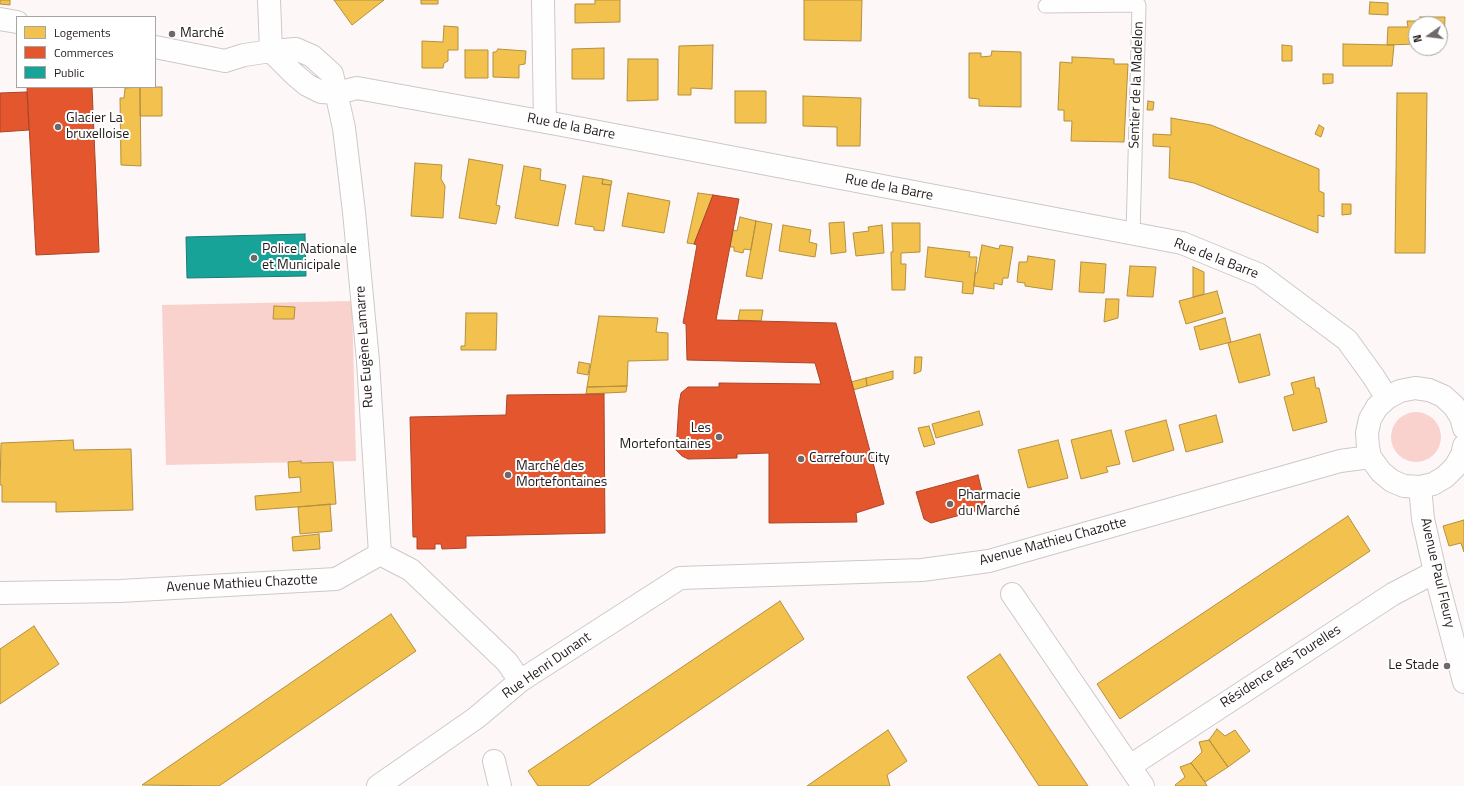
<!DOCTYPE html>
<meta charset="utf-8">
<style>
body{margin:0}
#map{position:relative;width:1464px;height:786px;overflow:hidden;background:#fdf8f7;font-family:"Titillium Web",sans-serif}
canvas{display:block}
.legend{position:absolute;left:16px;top:16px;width:140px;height:72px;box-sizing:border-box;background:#fff;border:1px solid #a7a4a4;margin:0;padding:5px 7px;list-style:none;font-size:12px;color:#231b1b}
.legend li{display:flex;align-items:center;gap:8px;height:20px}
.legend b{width:20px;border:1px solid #a7a4a4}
.north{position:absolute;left:1408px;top:16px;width:40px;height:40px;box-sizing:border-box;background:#fff;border:1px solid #a7a4a4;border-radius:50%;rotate:256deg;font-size:11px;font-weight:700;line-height:16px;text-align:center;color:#231b1b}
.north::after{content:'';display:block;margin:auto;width:14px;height:18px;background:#6f6868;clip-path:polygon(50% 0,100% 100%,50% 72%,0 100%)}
</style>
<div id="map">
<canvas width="1464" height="786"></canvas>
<ul class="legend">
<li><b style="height:11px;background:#f2c14e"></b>Logements</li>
<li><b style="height:11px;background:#e4572e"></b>Commerces</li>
<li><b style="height:11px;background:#17a398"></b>Public</li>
</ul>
<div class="north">N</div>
</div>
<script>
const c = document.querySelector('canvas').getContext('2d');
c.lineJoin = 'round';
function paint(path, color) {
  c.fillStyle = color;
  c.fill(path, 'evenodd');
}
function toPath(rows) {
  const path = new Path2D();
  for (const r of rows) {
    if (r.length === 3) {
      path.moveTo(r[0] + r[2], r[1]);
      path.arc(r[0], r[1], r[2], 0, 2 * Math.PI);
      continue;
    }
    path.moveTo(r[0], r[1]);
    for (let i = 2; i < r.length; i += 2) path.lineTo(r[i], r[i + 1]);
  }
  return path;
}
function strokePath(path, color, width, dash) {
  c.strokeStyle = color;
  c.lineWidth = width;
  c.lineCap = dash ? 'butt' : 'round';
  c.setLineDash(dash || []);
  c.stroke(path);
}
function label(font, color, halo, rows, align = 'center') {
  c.font = font + ' "Titillium Web",sans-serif';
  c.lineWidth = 4;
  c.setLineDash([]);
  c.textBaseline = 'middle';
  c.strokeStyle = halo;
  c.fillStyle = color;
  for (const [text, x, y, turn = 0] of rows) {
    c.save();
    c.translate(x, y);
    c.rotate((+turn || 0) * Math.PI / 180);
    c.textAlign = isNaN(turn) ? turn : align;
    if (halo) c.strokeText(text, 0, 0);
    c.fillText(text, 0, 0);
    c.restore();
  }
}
const green = toPath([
 [352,301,356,461,166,465,162,305],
 [1416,437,25]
]);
const homes = toPath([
 [0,0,10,0,10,5,0,4,0,0],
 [334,0,384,0,352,25,334,0],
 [421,0,438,0,438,4,421,4,421,0],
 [595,0,620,0,620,22,575,23,575,4,595,4,595,0],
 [804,0,862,0,861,41,804,40,804,0],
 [1370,2,1388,3,1388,15,1369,14,1370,2],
 [1420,17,1445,17,1444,45,1440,45,1440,24,1416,24,1416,44,1387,45,1388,27,1408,27,1407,21,1420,21,1420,17],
 [444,26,458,27,458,50,448,50,448,61,444,63,443,68,422,68,422,41,443,42,444,26],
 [1343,44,1394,45,1392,66,1343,66,1343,44],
 [713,45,712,89,691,88,691,95,678,95,679,46,713,45],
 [1282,45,1292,46,1292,61,1282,61,1282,45],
 [604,48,604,79,572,79,572,49,604,48],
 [498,49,526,51,525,64,519,65,519,78,493,77,493,52,496,52,498,49],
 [465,50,488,50,488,78,465,78,465,50],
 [992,51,1021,52,1021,107,979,106,979,99,969,98,969,53,981,53,981,57,991,56,992,51],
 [1072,57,1114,59,1114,64,1128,64,1124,142,1071,141,1072,121,1064,121,1064,110,1058,110,1060,62,1072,63,1072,57],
 [628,59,658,59,658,100,627,101,628,59],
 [1323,74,1333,74,1333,83,1323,84,1323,74],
 [140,87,162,87,162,116,140,116,140,87],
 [140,87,141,166,121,165,120,98,124,98,125,88,140,87],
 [735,91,766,91,766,123,735,123,735,91],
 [1397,93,1427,93,1425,253,1395,253,1397,93],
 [803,96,861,98,860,146,837,146,837,127,803,126,803,96],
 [1148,101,1154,102,1153,110,1147,110,1148,101],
 [1171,118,1211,125,1319,169,1319,191,1324,193,1324,217,1318,215,1318,233,1194,183,1169,178,1170,147,1153,146,1153,134,1171,135,1171,118],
 [1319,125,1324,128,1321,137,1315,134,1319,125],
 [469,159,503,165,496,205,500,206,496,224,459,218,469,159],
 [415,163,442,165,441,179,445,186,443,218,411,216,415,163],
 [524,166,541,169,540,180,566,185,558,226,515,218,524,166],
 [583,176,603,179,602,184,611,185,604,231,594,230,594,227,575,224,583,176],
 [603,179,612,181,611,185,602,184,603,179],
 [628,193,670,201,664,233,622,226,628,193],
 [698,193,713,195,694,244,687,243,698,193],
 [1342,204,1351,204,1351,214,1342,215,1342,204],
 [740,217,756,221,751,250,744,249,743,253,734,251,734,247,730,247,733,230,737,231,740,217],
 [756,221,772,224,762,279,746,276,756,221],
 [844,222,846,252,831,254,829,223,844,222],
 [892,223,920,223,920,252,901,253,901,264,906,264,905,290,892,290,891,252,893,252,892,223],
 [783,225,811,230,809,242,817,244,815,257,779,251,783,225],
 [882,225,884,253,856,256,853,233,869,231,868,227,882,225],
 [982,245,999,249,1000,245,1013,247,1008,278,1003,278,1002,285,994,283,994,289,974,286,975,273,977,273,982,245],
 [928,247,970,252,969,257,977,257,973,294,962,293,963,282,925,277,928,247],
 [1028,256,1055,260,1052,290,1025,286,1025,283,1017,282,1019,262,1027,262,1028,256],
 [1081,262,1106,264,1104,293,1079,292,1081,262],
 [1130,266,1156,267,1153,297,1127,296,1130,266],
 [1193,267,1204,272,1204,294,1193,297,1193,267],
 [1217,291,1223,313,1186,324,1179,301,1217,291],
 [1106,299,1119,299,1118,318,1104,322,1106,299],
 [274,306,295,307,294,319,273,319,274,306],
 [740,310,763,310,761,321,738,320,740,310],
 [466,313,497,313,496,350,461,350,461,346,465,346,466,313],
 [599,316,658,318,656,332,668,333,668,360,628,361,627,386,587,387,599,316],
 [1225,318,1231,342,1200,350,1194,327,1225,318],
 [1260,334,1270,375,1239,383,1228,343,1260,334],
 [915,357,922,357,921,371,914,374,915,357],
 [579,362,590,364,588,375,577,373,579,362],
 [893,371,893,379,867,386,866,378,893,371],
 [1314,377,1316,388,1319,388,1327,422,1293,431,1284,397,1294,394,1291,383,1314,377],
 [866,378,867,386,853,390,851,382,866,378],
 [627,386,626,392,586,394,587,387,627,386],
 [979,411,983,425,936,438,932,424,979,411],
 [1216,415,1223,442,1186,452,1179,425,1216,415],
 [1166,420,1174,450,1133,462,1125,431,1166,420],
 [929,426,935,444,924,447,918,428,929,426],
 [1111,430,1120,464,1106,467,1108,472,1081,479,1071,440,1111,430],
 [73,440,74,450,131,449,133,510,56,512,56,502,2,502,2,485,0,485,1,443,73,440],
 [1058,440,1068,478,1028,488,1018,450,1058,440],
 [301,461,301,463,333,462,336,504,256,510,255,496,301,492,300,477,289,478,288,462,301,461],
 [330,504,332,531,300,534,298,507,330,504],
 [1348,516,1370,551,1120,719,1097,684,1348,516],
 [1464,520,1464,552,1461,543,1449,546,1443,526,1464,520],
 [319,534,320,549,293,551,292,537,319,534],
 [780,601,804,639,588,786,538,786,528,771,780,601],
 [391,614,416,651,219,786,142,785,391,614],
 [34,626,59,664,0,704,0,649,34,626],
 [1000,654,1088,786,1039,786,967,677,1000,654],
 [1217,729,1225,736,1235,730,1250,751,1228,767,1209,740,1217,729],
 [888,730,907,761,887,775,890,786,807,786,888,730],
 [1209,740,1228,767,1205,782,1191,763,1202,752,1199,742,1209,740],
 [1191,763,1205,782,1207,786,1176,786,1175,785,1185,777,1180,767,1191,763]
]);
const shops = toPath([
 [27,87,92,87,99,252,36,255,27,87],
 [27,92,29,130,0,132,0,93,27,92],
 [713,195,739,199,716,320,836,323,884,504,856,513,857,522,769,523,769,453,737,454,737,458,688,459,682,456,676,450,679,404,681,393,688,387,719,387,719,383,821,384,815,363,687,360,686,324,683,323,697,245,694,244,713,195],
 [604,394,605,533,466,536,466,548,442,549,441,544,435,544,435,549,417,549,417,537,413,537,410,417,506,415,507,395,604,394],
 [978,475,986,508,931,523,924,519,916,492,978,475]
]);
const public = toPath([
 [305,234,306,276,187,278,186,237,305,234]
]);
const lane = toPath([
 [1045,6,1139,5,1133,234]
]);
const street = toPath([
 [269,0,271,51,294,74,307,85,321,92,337,93,357,88,562,125,1182,243,1260,275,1347,340,1373,376,1387,398],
 [543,0,545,122],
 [0,19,17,22],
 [155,47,225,61,244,55,271,51,296,49,312,56,332,74,344,128,354,212,368,361,380,554],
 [1464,428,1461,417,1454,406,1443,396,1429,390,1415,388,1400,391,1387,398,1377,407,1370,419,1367,433,1368,447,1370,457,1381,472,1392,481,1404,486,1420,487,1433,484,1445,477,1455,467,1462,455,1464,446],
 [1420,487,1423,519,1435,572,1464,682],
 [380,554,411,570,507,662,520,681],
 [0,593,120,591,336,579,380,554],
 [1012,594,1143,786],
 [494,761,500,786],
 [1130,766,1393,594,1435,572],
 [378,786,476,718,520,681,680,578,922,570,989,561,1340,461,1370,457]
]);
const markers = [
 [172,34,4,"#6f6868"],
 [58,127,4,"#6f6868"],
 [254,258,4,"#6f6868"],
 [719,437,4,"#6f6868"],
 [801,459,4,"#6f6868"],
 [508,475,4,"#6f6868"],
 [950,504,4,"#6f6868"],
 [1447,666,4,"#6f6868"]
];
const poiNames = [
 ["Marché",180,34],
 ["Glacier La",66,119],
 ["bruxelloise",66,135],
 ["Police Nationale",262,250],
 ["et Municipale",262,266],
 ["Les",711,429,"right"],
 ["Mortefontaines",711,445,"right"],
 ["Carrefour City",809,459],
 ["Marché des",516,467],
 ["Mortefontaines",516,483],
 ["Pharmacie",958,496],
 ["du Marché",958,512],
 ["Le Stade",1439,666,"right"]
];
const streetNames = [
 ["Sentier de la Madelon",1137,85,-88],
 ["Rue de la Barre",571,127,11],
 ["Rue de la Barre",889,188,11],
 ["Rue de la Barre",1216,259,21],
 ["Rue Eugène Lamarre",365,347,-94],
 ["Avenue Mathieu Chazotte",1053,542,-15],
 ["Avenue Paul Fleury",1437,573,77],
 ["Avenue Mathieu Chazotte",242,584,-3],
 ["Rue Henri Dunant",547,666,-35],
 ["Résidence des Tourelles",1281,667,-33]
];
paint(green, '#f9d2ce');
paint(homes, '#f2c14e');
strokePath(homes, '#b48f3f', 1);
paint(shops, '#e4572e');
strokePath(shops, '#aa4528', 1);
paint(public, '#17a398');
strokePath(public, '#1b7a72', 1);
strokePath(lane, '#cec8c7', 15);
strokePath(street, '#cec8c7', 24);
strokePath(lane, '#fffefe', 13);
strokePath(street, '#fffefe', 22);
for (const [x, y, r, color] of markers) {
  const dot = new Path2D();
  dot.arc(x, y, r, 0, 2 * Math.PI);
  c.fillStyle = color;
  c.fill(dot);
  strokePath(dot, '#fff', 1.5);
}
label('14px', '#231b1b', '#fff', poiNames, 'left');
label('14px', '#231b1b', '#fff', streetNames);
</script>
